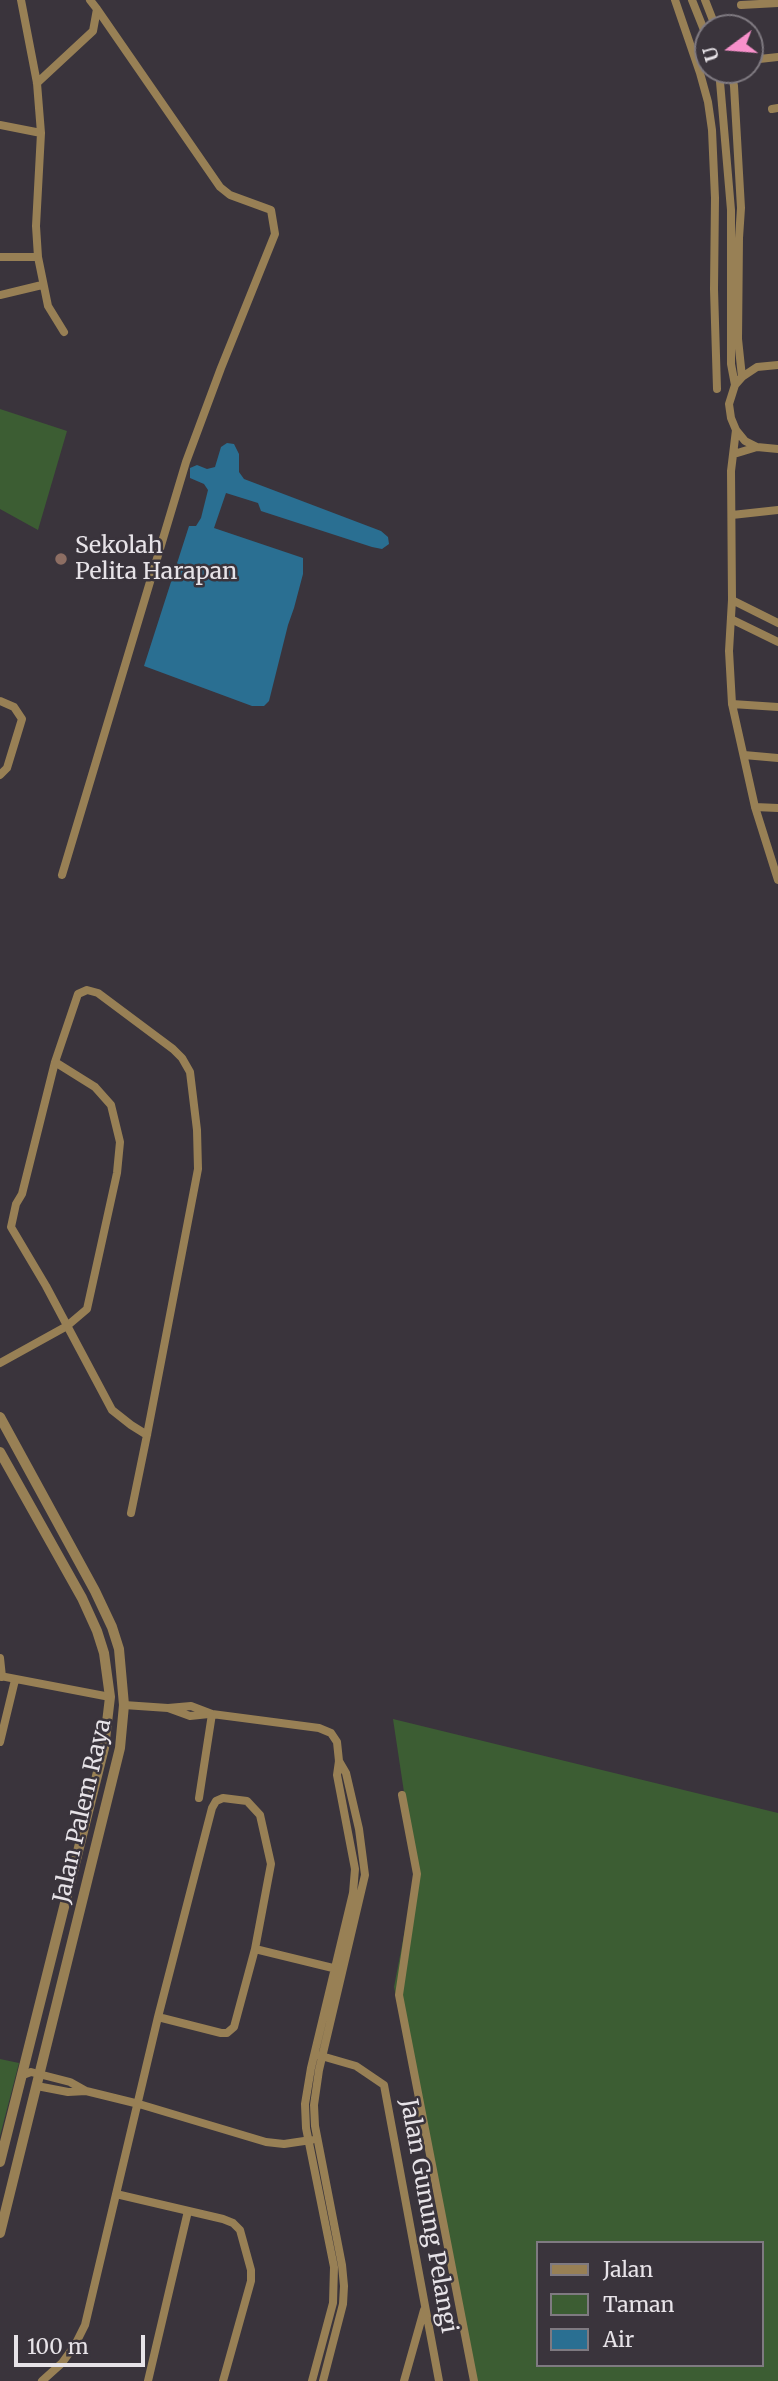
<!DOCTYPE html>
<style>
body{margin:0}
#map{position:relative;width:778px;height:2381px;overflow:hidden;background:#3a343c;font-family:Merriweather,serif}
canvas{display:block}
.legend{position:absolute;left:536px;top:2241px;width:228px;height:126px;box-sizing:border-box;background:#3a343c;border:2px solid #7f7a81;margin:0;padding:9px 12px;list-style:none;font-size:21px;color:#e7e3e8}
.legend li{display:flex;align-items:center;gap:14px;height:35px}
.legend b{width:35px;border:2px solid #7f7a81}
.north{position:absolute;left:694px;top:14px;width:70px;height:70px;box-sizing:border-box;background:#3a343c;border:2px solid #7f7a81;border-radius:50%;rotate:254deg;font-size:19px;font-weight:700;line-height:28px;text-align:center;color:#e7e3e8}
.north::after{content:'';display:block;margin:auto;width:24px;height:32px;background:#f890cb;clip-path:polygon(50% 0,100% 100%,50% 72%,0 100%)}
.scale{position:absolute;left:14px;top:2335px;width:131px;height:32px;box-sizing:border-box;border:4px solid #e7e3e8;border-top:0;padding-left:9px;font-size:21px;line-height:24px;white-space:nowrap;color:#e7e3e8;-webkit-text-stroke:5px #3a343c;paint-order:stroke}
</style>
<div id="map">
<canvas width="778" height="2381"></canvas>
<ul class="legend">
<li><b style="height:9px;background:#988055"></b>Jalan</li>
<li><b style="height:19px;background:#3c5d33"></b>Taman</li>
<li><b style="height:19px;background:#2a6f92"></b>Air</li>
</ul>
<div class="north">U</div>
<div class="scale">100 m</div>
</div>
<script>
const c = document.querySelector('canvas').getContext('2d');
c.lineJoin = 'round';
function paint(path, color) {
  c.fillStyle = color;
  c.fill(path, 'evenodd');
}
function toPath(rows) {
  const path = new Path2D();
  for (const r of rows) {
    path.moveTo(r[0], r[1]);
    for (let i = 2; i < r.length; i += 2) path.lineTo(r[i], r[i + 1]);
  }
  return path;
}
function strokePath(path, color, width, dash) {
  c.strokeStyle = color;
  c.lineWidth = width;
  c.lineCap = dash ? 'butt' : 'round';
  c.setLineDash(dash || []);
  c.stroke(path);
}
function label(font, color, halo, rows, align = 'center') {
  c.font = font + ' Merriweather,serif';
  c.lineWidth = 5;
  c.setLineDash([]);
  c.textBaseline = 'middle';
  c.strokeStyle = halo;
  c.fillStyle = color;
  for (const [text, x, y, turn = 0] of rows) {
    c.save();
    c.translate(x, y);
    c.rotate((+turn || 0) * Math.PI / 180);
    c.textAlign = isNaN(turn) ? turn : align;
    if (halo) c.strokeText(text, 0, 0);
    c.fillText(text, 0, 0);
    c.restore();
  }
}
const green = toPath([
 [0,409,67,431,38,530,0,509],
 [393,1719,778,1813,778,2381,472,2381,394,1987,416,1872],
 [538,2243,762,2243,762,2365,538,2365],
 [0,2059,19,2063,0,2136]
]);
const water = toPath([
 [227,443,234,444,239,454,239,472,244,479,381,531,388,537,389,544,382,549,372,547,261,511,258,503,226,493,214,528,303,558,303,574,294,608,288,625,269,701,264,706,252,706,144,666,189,526,196,526,201,518,208,490,204,484,190,478,190,468,197,465,207,469,215,467,221,447]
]);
const minor = toPath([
 [21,0,37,83,41,133,36,226,38,257,48,306,64,332],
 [675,0,700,73,708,102,712,130,715,198,714,289,717,389],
 [692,0,708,40],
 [705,0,716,28],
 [741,5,778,3],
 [750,60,778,57],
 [719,70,731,210,731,364,735,385],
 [731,70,734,86,741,208,739,238,738,339,742,377],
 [37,83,93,31,97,9,90,0],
 [772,109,778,108],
 [0,125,41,133],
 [0,257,38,257],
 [0,295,42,285],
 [778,365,757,367,742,377,735,385,729,404,731,418,736,430,745,441,757,447,778,449],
 [736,430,731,471,732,600,778,623],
 [734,454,757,447],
 [732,515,778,510],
 [732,600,729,651,732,704,755,807,778,880],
 [731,619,778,642],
 [0,701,14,707,22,719,7,768,0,775],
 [732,704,778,707],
 [744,755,778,758],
 [755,807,778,808],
 [62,875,186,462,221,368,275,234,271,210,230,195,220,187,97,9],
 [0,1363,67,1326,87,1309,117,1173,120,1142,111,1105,95,1087,55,1062],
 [131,1513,147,1435,198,1169,197,1130,190,1072,182,1058,173,1049,98,993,87,990,78,994,55,1062,22,1194,16,1204,11,1227,46,1286,112,1410,131,1425,147,1435],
 [0,1658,2,1677],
 [0,1676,110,1697],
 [124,1705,168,1708,190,1716,209,1714],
 [168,1708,191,1706,212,1714,319,1728,331,1733,337,1742,339,1761,337,1775,355,1869,353,1893,311,2068,305,2104,306,2128,334,2267,333,2303,312,2381],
 [0,1742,15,1680],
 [402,1795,417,1874,399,1995,474,2381],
 [199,1798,212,1714],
 [255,1949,337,1969],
 [318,2055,356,2066,384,2085,439,2381],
 [23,2075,31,2072,70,2082,86,2091,139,2104,266,2142,284,2144,311,2140],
 [37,2086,68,2092,86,2091],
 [116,2194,223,2219,233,2223,240,2230,251,2270,251,2281,223,2381],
 [42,2381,62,2363,75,2345,85,2325,158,2017,212,1808,216,1801,223,1798,247,1801,260,1815,271,1864,255,1949,234,2027,227,2033,221,2033,158,2017],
 [148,2381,188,2211],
 [323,2381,343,2304,344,2286,342,2265,315,2126,314,2105,319,2070,365,1875,359,1829,346,1773,339,1761],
 [404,2381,424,2310]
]);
const tertiary = toPath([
 [0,1417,95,1591,112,1627,119,1649,124,1705,120,1748,0,2233],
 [0,1452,82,1598,97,1631,104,1653,110,1697,104,1748,0,2162]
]);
const markers = [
 [61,559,7,"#8d6e63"]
];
const poiNames = [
 ["Sekolah",75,546],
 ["Pelita Harapan",75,572]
];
const streetNames = [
 ["Jalan Palem Raya",83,1811,-77],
 ["Jalan Gunung Pelangi",428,2216,80]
];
paint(green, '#3c5d33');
paint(water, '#2a6f92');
strokePath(minor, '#988055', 8);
strokePath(tertiary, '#988055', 10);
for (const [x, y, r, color] of markers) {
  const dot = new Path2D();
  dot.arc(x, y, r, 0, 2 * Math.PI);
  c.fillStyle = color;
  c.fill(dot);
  strokePath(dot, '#3a343c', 2.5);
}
label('23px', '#e7e3e8', '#3a343c', poiNames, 'left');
label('23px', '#e7e3e8', '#3a343c', streetNames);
</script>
